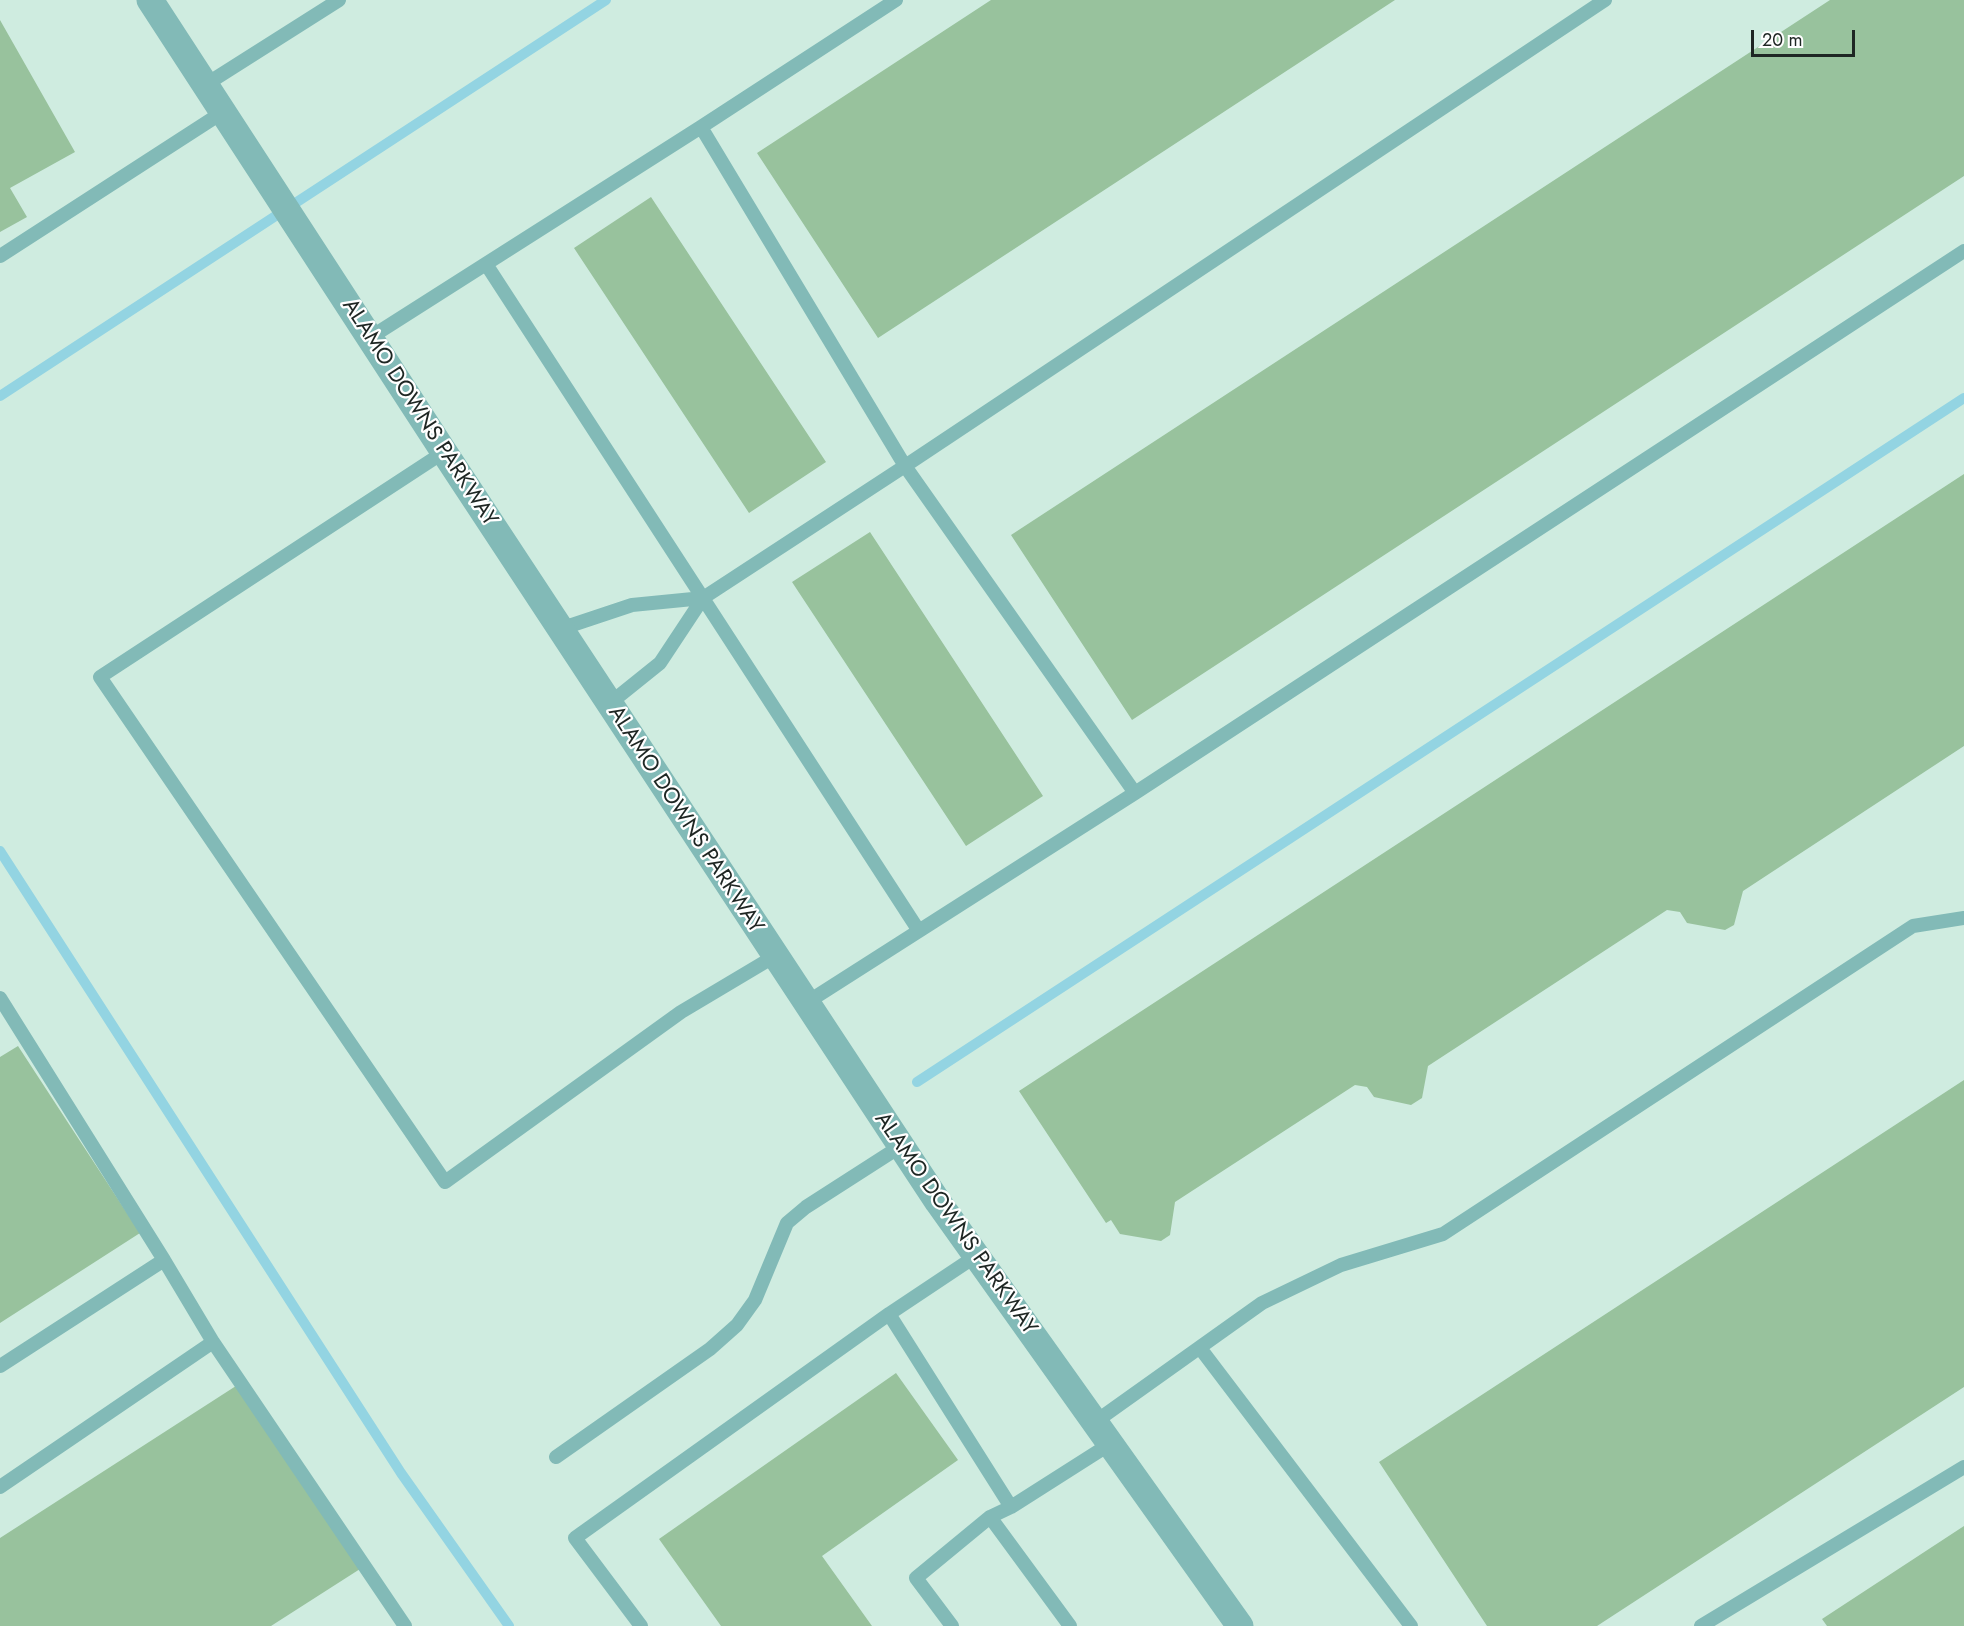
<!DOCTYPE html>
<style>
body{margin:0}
#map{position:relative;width:1964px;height:1626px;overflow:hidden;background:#e3f8ef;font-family:Jost,sans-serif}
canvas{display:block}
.scale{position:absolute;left:1751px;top:30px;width:104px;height:27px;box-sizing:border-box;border:3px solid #1e2623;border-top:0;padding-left:8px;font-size:18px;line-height:21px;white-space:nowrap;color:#1e2623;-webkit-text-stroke:4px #fff;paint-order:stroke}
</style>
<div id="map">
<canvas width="1964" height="1626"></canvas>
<div class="scale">20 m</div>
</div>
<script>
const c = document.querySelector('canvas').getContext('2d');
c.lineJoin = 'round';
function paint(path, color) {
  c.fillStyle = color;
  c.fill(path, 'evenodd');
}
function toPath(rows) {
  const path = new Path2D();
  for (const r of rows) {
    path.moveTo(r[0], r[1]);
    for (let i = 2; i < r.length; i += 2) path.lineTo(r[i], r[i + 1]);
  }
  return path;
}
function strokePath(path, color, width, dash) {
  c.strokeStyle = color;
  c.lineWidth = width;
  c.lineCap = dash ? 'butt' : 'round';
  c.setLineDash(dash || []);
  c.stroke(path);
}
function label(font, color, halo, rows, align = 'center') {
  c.font = font + ' Jost,sans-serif';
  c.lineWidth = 4.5;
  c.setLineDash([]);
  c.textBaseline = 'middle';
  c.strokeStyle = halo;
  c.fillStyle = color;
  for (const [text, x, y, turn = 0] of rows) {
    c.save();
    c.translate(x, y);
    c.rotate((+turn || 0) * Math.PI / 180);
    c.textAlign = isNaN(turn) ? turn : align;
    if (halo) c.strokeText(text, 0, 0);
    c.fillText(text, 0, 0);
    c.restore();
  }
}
const built = toPath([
 [0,0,1964,0,1964,1626,0,1626]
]);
const stream = toPath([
 [0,396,606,0],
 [0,851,401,1473,509,1626],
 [917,1082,1964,398]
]);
const building = toPath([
 [991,0,1395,0,878,338,757,153],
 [1830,0,1964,0,1964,176,1132,720,1011,535],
 [0,20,75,152,10,188,27,217,0,232],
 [651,197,826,462,749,513,574,248],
 [1964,474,1964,746,1743,891,1734,925,1725,930,1687,923,1680,912,1667,910,1428,1066,1422,1098,1411,1105,1374,1097,1367,1087,1355,1085,1175,1202,1170,1235,1161,1241,1120,1234,1111,1220,1106,1223,1019,1091],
 [870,532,1043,796,966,846,792,582],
 [18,1046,140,1233,0,1323,0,1057],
 [1964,1080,1964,1387,1597,1626,1487,1626,1379,1462],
 [896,1373,958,1460,822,1556,872,1626,721,1626,659,1539],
 [239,1384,360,1569,271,1626,0,1626,0,1538],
 [1964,1526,1964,1626,1827,1626,1822,1619]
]);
const lane = toPath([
 [205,85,339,0],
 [701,127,905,466,1135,793],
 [0,256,223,112],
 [486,264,919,931],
 [371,337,701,127,896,0],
 [444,452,100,677,445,1182,681,1012,775,956],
 [560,629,632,605,703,598],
 [609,704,660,663,703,598,905,466,1605,0],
 [0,998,164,1260],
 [806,1003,1135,793,1964,251],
 [889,1314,1011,1507],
 [213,1342,405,1626],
 [1200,1348,1411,1626],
 [0,1366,164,1260,213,1342,0,1487],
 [1095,1422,1262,1303,1341,1265,1443,1234,1913,926,1964,918],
 [556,1457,710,1349,737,1325,755,1300,787,1223,806,1207,901,1146],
 [990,1517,1070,1626],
 [641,1626,575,1538,889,1314,976,1256],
 [952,1626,916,1578,990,1517,1011,1507,1110,1444],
 [1701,1626,1964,1467]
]);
const street = toPath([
 [150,0,444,452,938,1202,1240,1626]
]);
const streetNames = [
 ["ALAMO DOWNS PARKWAY",419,413,57],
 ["ALAMO DOWNS PARKWAY",685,820,57],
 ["ALAMO DOWNS PARKWAY",955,1224,55]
];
paint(built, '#cfece0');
strokePath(stream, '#93d4e2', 10);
paint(building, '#98c29d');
strokePath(lane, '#82bab7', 14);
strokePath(street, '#82bab7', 27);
label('22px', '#1e2623', '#fff', streetNames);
</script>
